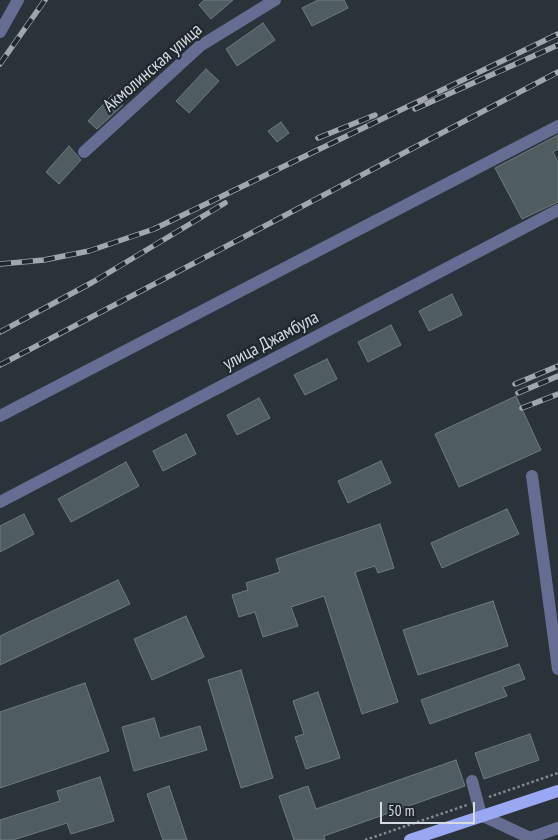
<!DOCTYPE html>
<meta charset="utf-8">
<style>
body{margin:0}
#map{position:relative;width:558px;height:840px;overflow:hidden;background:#2a323a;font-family:"PT Sans Narrow",sans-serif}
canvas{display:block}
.scale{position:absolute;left:380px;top:802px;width:95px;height:22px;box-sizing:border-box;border:2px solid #d6dbe0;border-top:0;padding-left:6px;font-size:15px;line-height:18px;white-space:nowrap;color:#d6dbe0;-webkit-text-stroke:4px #20282f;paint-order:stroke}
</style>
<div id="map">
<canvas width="558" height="840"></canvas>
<div class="scale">50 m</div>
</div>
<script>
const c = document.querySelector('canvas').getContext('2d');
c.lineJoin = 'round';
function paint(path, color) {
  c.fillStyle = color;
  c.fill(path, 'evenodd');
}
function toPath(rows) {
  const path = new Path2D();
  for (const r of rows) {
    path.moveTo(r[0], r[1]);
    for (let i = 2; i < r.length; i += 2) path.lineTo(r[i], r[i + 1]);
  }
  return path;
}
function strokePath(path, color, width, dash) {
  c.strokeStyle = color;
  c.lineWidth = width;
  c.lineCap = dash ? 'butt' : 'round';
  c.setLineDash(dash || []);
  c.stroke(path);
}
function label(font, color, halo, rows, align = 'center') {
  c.font = font + ' "PT Sans Narrow",sans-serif';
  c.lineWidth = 4.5;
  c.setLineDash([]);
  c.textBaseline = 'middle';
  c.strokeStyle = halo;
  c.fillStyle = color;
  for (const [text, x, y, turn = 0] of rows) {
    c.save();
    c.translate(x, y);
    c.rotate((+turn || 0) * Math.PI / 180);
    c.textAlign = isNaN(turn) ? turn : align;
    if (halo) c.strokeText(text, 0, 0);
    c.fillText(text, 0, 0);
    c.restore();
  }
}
const building = toPath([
 [204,0,233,0,211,19,199,5,204,0],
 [318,0,344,0,348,8,312,26,302,8,318,0],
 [263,23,275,40,237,66,226,49,263,23],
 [206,69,219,81,189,113,176,101,206,69],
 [112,95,123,105,97,129,88,121,112,95],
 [281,122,289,133,277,142,268,131,281,122],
 [558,135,558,149,553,152,558,162,558,202,522,219,495,168,558,135],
 [69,146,81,160,59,184,46,172,69,146],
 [452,294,462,315,429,331,419,311,452,294],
 [391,325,401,345,368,362,358,342,391,325],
 [327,359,337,379,305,395,294,375,327,359],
 [516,396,541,450,459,487,435,434,516,396],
 [259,398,270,418,237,435,227,415,259,398],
 [186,434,196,454,163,471,153,451,186,434],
 [381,461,391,483,348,503,338,481,381,461],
 [126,462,139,486,71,522,58,499,126,462],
 [507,509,519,534,442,568,431,543,507,509],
 [24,514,34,534,0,552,0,526,24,514],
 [380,524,394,568,378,573,375,566,355,572,398,702,362,714,324,596,291,607,298,626,263,637,255,612,239,617,232,595,248,590,246,583,280,572,276,559,380,524],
 [118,580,130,604,0,665,0,636,118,580],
 [493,601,508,646,418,675,403,630,493,601],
 [186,616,204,657,152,680,134,639,186,616],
 [519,664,525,679,503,687,507,696,430,724,421,700,519,664],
 [241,670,273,778,241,788,208,680,241,670],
 [85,683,109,751,0,788,0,712,85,683],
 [318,692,340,758,306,769,295,737,304,734,293,701,318,692],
 [154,718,160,738,200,726,207,750,134,771,122,727,154,718],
 [530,734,539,760,484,779,475,753,530,734],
 [456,760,465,786,324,836,325,840,294,840,279,796,308,786,316,809,456,760],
 [100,777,114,821,71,834,67,823,13,840,0,840,0,820,60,801,57,791,100,777],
 [169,786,187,840,163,840,147,794,169,786]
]);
const path = toPath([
 [489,797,558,773],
 [365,840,467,805]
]);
const minor = toPath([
 [0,32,18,0],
 [84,152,200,46,275,0],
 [0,416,558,126],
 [532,476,558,669],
 [0,502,558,210],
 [472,781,481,815,530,838,558,828]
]);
const major = toPath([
 [410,840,558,791]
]);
const rail = toPath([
 [0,64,45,0],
 [415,109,558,45],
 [318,138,375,115],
 [0,264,44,260,89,251,154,229,558,34],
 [0,332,93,282,225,203],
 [0,365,558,72],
 [515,384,558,366],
 [518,393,558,376],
 [522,408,558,394]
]);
const streetNames = [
 ["Акмолинская улица",153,68,-41],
 ["улица Джамбула",271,341,-28]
];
paint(building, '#4f5c60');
strokePath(building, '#6e7c7f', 1);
strokePath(path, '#838a90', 2.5, [2.5, 2.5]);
strokePath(minor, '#666d92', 12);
strokePath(major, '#9aa8f3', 12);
strokePath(rail, '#a2a7ad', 5.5);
strokePath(rail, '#20282f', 4, [11]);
label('18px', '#d6dbe0', '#20282f', streetNames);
</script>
